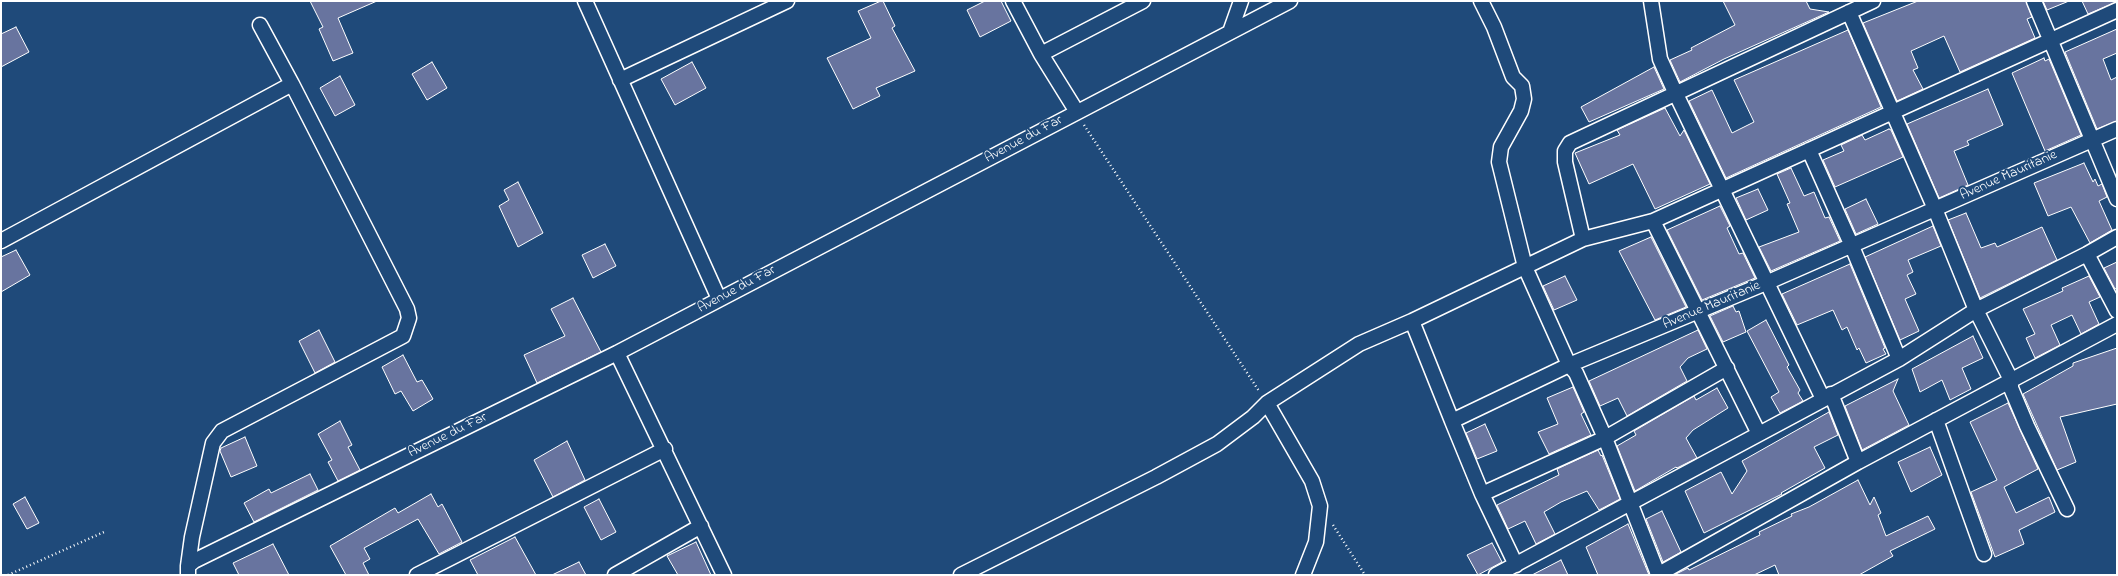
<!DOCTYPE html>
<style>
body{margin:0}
#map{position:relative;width:2118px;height:576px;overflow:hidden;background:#1f4a7a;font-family:"Indie Flower",sans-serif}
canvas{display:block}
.frame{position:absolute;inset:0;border:2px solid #fff;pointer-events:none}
</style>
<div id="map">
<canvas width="2118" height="576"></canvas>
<div class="frame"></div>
</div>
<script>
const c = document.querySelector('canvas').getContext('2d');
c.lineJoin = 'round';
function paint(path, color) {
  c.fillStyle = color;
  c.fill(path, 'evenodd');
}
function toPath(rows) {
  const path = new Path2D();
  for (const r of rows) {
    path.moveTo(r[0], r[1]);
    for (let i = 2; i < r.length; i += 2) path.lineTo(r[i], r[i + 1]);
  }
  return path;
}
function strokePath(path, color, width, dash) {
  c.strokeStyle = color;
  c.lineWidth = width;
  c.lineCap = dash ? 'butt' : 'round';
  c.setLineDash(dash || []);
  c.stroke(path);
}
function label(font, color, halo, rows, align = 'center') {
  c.font = font + ' "Indie Flower",sans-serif';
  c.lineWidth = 4;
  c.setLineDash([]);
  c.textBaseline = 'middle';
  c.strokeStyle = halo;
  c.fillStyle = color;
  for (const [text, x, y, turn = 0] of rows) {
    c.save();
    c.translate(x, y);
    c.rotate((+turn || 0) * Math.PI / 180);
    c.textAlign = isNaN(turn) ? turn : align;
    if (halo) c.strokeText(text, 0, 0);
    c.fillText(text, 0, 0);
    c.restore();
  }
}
const building = toPath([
 [310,1,377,1,338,18,353,53,333,61,319,29,323,27,310,1],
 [881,1,883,1,895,26,892,28,915,71,876,88,880,96,853,109,827,58,871,38,858,11,881,1],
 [985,1,1001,1,1011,21,980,37,967,10,985,1],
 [1723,1,1806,1,1810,9,1829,12,1724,59,1680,82,1670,60,1692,50,1691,48,1735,25,1723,1],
 [1918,1,2026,1,2032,17,2027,19,2035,38,1960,72,1944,36,1911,51,1918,68,1913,70,1923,89,1897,101,1863,23,1918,1],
 [2043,1,2069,1,2047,10,2043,1],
 [2082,1,2117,1,2117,2,2088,14,2082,1],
 [16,27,29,52,1,67,1,34,16,27],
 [2117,29,2117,53,2103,59,2111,80,2117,77,2117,121,2097,129,2065,52,2117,29],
 [1848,30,1881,107,1726,178,1689,101,1712,90,1732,133,1754,122,1734,80,1848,30],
 [2044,58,2045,61,2049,59,2081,135,2045,151,2012,73,2044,58],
 [432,62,447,88,427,100,412,74,432,62],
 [692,62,706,88,675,105,661,79,692,62],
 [1654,67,1664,89,1589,122,1581,107,1654,67],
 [340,76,355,105,335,116,320,88,340,76],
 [1988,89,2003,125,1967,141,1969,145,1954,151,1968,185,1939,198,1907,124,1988,89],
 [1665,108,1680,136,1684,130,1710,184,1655,209,1633,164,1589,184,1575,153,1620,135,1617,130,1665,108],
 [1889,129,1891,130,1903,157,1835,187,1823,160,1844,151,1841,145,1862,135,1865,140,1889,129],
 [2084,163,2093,182,2095,179,2098,186,2102,184,2107,197,2099,201,2112,230,2090,243,2071,207,2048,216,2034,183,2084,163],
 [1791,168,1804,196,1814,192,1825,218,1829,217,1840,241,1771,271,1759,247,1799,232,1787,204,1790,203,1777,174,1791,168],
 [518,182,543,233,518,247,499,206,509,200,504,190,518,182],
 [1758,189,1768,210,1746,220,1736,198,1758,189],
 [1866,199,1878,224,1856,234,1845,209,1866,199],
 [1720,206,1730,226,1727,228,1739,254,1743,253,1755,278,1702,300,1667,230,1720,206],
 [1966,213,1981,248,1995,243,1997,247,2042,227,2057,260,1980,298,1948,220,1966,213],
 [1933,226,1941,246,1908,260,1913,272,1907,275,1916,294,1905,299,1919,331,1900,340,1865,257,1933,226],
 [1651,237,1686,307,1655,320,1619,251,1651,237],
 [605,244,616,266,593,278,582,255,605,244],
 [16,250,30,275,1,292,1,257,16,250],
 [2117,262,2117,288,2115,289,2104,268,2117,262],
 [1850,264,1885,348,1883,349,1886,354,1866,363,1859,348,1857,350,1847,327,1842,330,1833,310,1797,325,1782,294,1850,264],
 [1565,276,1577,300,1554,310,1543,286,1565,276],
 [2089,276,2100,297,2089,302,2099,324,2081,334,2072,315,2051,325,2060,345,2035,358,2026,338,2035,334,2023,309,2063,291,2062,288,2089,276],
 [573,298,601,352,537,383,524,355,565,336,551,309,573,298],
 [1733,306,1736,312,1739,311,1746,332,1723,342,1710,316,1733,306],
 [1766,320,1789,365,1787,367,1800,390,1798,393,1803,401,1780,413,1771,397,1779,392,1747,331,1766,320],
 [319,330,335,362,315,373,299,341,319,330],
 [1698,330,1707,349,1688,358,1680,367,1687,381,1627,416,1618,398,1600,406,1589,381,1698,330],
 [1973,336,1983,358,1962,368,1971,389,1950,400,1942,380,1920,392,1912,369,1973,336],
 [2117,348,2117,404,2060,417,2076,462,2057,470,2023,394,2073,366,2073,363,2117,348],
 [403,355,417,382,422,380,433,399,413,411,401,391,395,394,382,367,403,355],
 [1898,379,1893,391,1909,425,1862,450,1845,406,1898,379],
 [1573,387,1584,412,1581,414,1591,435,1549,454,1538,432,1558,424,1547,398,1573,387],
 [1717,388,1728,408,1693,430,1686,438,1697,458,1677,468,1676,467,1635,491,1617,446,1636,435,1634,431,1694,396,1696,400,1717,388],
 [2008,403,2038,469,2004,487,2016,513,2049,497,2055,512,2019,530,2024,544,1995,557,1971,492,1997,480,1970,422,2008,403],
 [1829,412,1838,435,1814,447,1825,468,1781,493,1782,494,1704,533,1685,491,1721,472,1732,494,1747,471,1742,461,1829,412],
 [340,421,352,445,348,447,360,470,338,481,328,462,332,460,318,434,340,421],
 [1485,424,1497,451,1477,459,1466,433,1485,424],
 [245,437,257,466,231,477,220,451,221,448,245,437],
 [567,441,585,480,553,497,534,460,567,441],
 [1930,447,1942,475,1911,492,1898,462,1930,447],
 [1598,450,1601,456,1602,455,1620,499,1599,510,1587,491,1561,502,1544,512,1555,534,1536,544,1525,521,1508,529,1497,505,1559,475,1557,469,1598,450],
 [310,474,318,490,254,522,244,503,269,489,271,493,310,474],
 [1858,480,1870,505,1874,497,1881,513,1878,515,1886,536,1928,516,1935,529,1890,551,1893,556,1859,575,1779,575,1775,565,1754,575,1674,575,1688,568,1689,570,1760,535,1759,532,1792,516,1791,514,1809,507,1858,480],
 [431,494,438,507,442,504,462,542,439,554,418,519,364,548,370,559,363,563,369,575,346,575,330,546,395,508,398,513,431,494],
 [25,497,39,523,27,529,13,504,25,497],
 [599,499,616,532,601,540,584,507,599,499],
 [1662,511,1681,552,1663,562,1646,519,1662,511],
 [1628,524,1649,575,1598,575,1586,547,1628,524],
 [515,537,536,575,478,575,470,560,515,537],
 [696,542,711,575,678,575,667,556,696,542],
 [1492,543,1502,562,1478,575,1467,555,1492,543],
 [273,544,289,575,239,575,233,563,273,544],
 [1561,560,1568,575,1532,575,1561,560],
 [579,562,586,575,552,575,579,562]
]);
const path = toPath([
 [1084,125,1259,391],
 [1333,525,1365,575],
 [8,575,104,532]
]);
const street = toPath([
 [585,1,719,299],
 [1013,1,1041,54,1077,112],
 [1481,1,1494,27,1513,77,1522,86,1524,99,1521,111,1501,147,1499,162,1525,267,1569,365,1576,373,1605,438,1658,574],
 [1651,1,1660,59,1675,92,1823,399],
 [2034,1,2117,199],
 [1849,12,1935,209,1976,310,2011,380,2011,388,2027,426,2067,509],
 [1230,32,1241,1],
 [1041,54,1143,1],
 [620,80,787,1],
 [1809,150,1851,244,1899,359],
 [1653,221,1759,434],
 [1583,239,1565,162,1565,151,1570,143,1873,1],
 [1,241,292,84],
 [2087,254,2117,311],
 [1412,321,1452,421],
 [617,353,724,575],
 [1831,394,1858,462],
 [1267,403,1312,481,1320,506,1316,542,1303,575],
 [1936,420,1984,554],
 [1482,494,1605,438,1727,368],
 [1516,565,1482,494,1452,421,1569,365,1766,283,2117,129],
 [188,566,192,537,213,443,222,431,403,336,409,318,407,309,292,84,260,25],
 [188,575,188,566,194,561,617,353,1290,1],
 [417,575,665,449],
 [615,575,701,526],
 [961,575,1156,477,1217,444,1253,417,1267,403,1359,344,1412,321,1583,239,1653,221,2117,10],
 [1496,575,1899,359,1976,310,2087,254,2117,237],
 [1657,575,1858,462,2117,324]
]);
const streetNames = [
 ["Avenue du Far",1024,140,-28],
 ["Avenue Mauritanie",2009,176,-24],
 ["Avenue du Far",737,290,-28],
 ["Avenue Mauritanie",1712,306,-23],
 ["Avenue du Far",448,436,-26]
];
paint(building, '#68749f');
strokePath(building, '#fff', 1);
strokePath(street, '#fff', 17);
strokePath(path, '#fff', 2.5, [1, 3]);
strokePath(street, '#1f4a7a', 14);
label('14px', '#fff', '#1f4a7a', streetNames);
</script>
